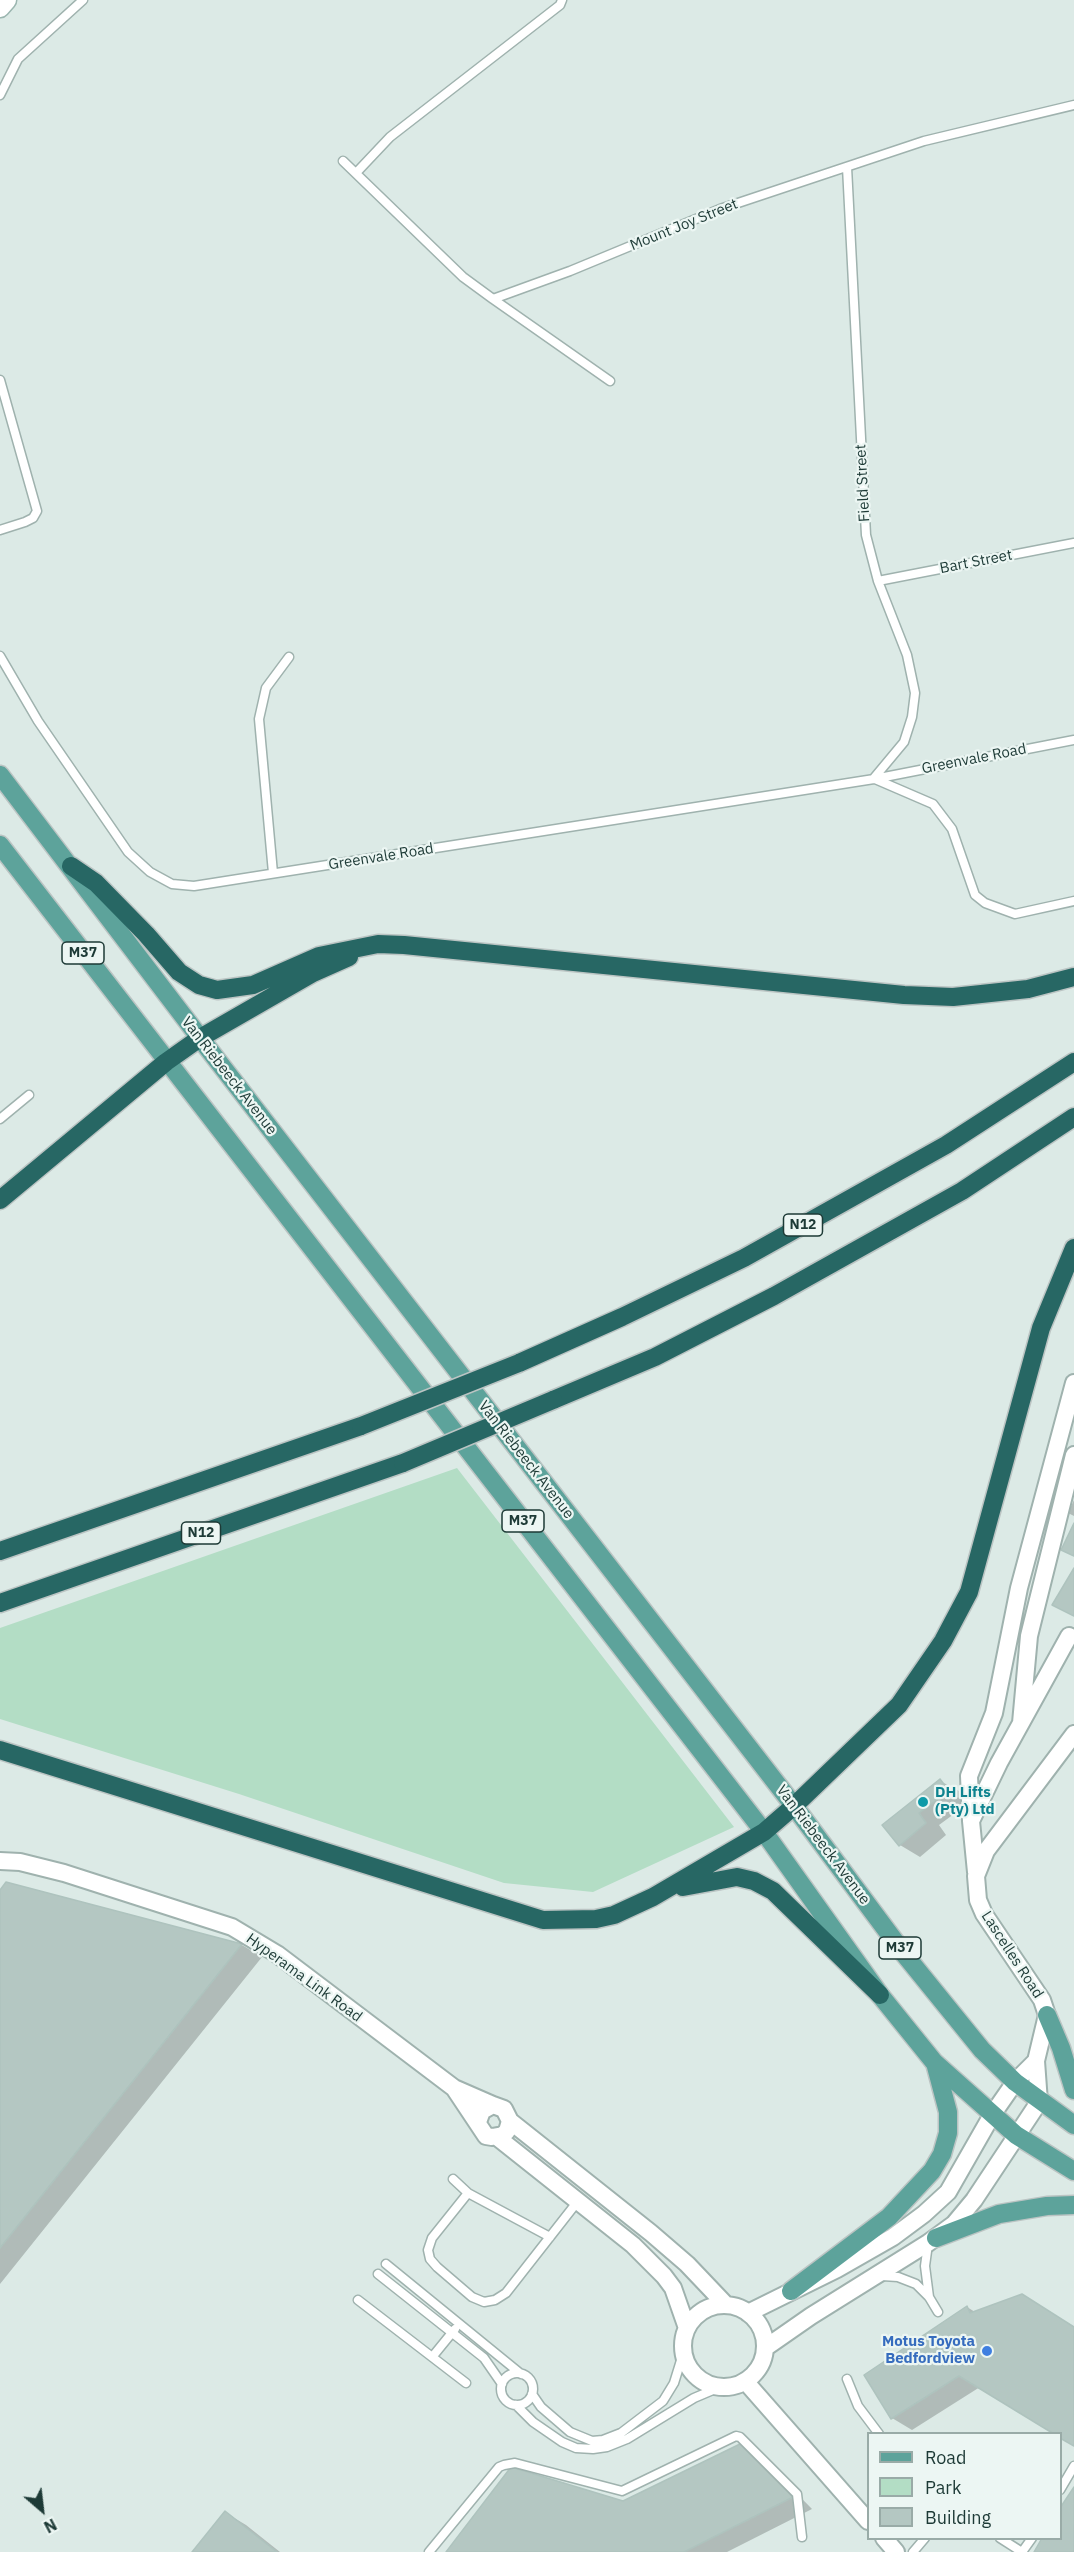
<!DOCTYPE html>
<style>
body{margin:0}
#map{position:relative;width:1074px;height:2552px;overflow:hidden;background:#dceae6;font-family:"IBM Plex Sans",sans-serif}
canvas{display:block}
.legend{position:absolute;left:867px;top:2432px;width:195px;height:108px;box-sizing:border-box;background:#ecf6f3;border:2px solid #99aba7;margin:0;padding:8px 10px;list-style:none;font-size:18px;color:#1d3a36}
.legend li{display:flex;align-items:center;gap:12px;height:30px}
.legend b{width:30px;border:2px solid #99aba7}
.north{position:absolute;left:12px;top:2480px;width:60px;height:60px;-webkit-text-stroke:4px #ecf6f3;paint-order:stroke;rotate:152deg;font-size:16px;font-weight:700;line-height:24px;text-align:center;color:#1d3a36}
.north::after{content:'';display:block;margin:auto;width:21px;height:27px;background:#1d3a36;clip-path:polygon(50% 0,100% 100%,50% 72%,0 100%)}
</style>
<div id="map">
<canvas width="1074" height="2552"></canvas>
<ul class="legend">
<li><b style="height:8px;background:#5da39b"></b>Road</li>
<li><b style="height:16px;background:#b3ddc5"></b>Park</li>
<li><b style="height:16px;background:#b4c7c2"></b>Building</li>
</ul>
<div class="north">N</div>
</div>
<script>
const c = document.querySelector('canvas').getContext('2d');
c.lineJoin = 'round';
function paint(path, color) {
  c.fillStyle = color;
  c.fill(path, 'evenodd');
}
function toPath(rows) {
  const path = new Path2D();
  for (const r of rows) {
    if (r.length === 3) {
      path.moveTo(r[0] + r[2], r[1]);
      path.arc(r[0], r[1], r[2], 0, 2 * Math.PI);
      continue;
    }
    path.moveTo(r[0], r[1]);
    for (let i = 2; i < r.length; i += 2) path.lineTo(r[i], r[i + 1]);
  }
  return path;
}
function strokePath(path, color, width, dash) {
  c.strokeStyle = color;
  c.lineWidth = width;
  c.lineCap = dash ? 'butt' : 'round';
  c.setLineDash(dash || []);
  c.stroke(path);
}
function label(font, color, halo, rows, align = 'center') {
  c.font = font + ' "IBM Plex Sans",sans-serif';
  c.lineWidth = 4.5;
  c.setLineDash([]);
  c.textBaseline = 'middle';
  c.strokeStyle = halo;
  c.fillStyle = color;
  for (const [text, x, y, turn = 0] of rows) {
    c.save();
    c.translate(x, y);
    c.rotate((+turn || 0) * Math.PI / 180);
    c.textAlign = isNaN(turn) ? turn : align;
    if (halo) c.strokeText(text, 0, 0);
    c.fillText(text, 0, 0);
    c.restore();
  }
}
const green = toPath([
 [457,1468,734,1827,593,1892,504,1883,239,1794,0,1719,0,1628]
]);
const shadow = toPath([
 [1074,1500,1074,1516,1068,1513],
 [940,1781,961,1792,969,1803,939,1825,946,1835,920,1857,900,1845,884,1825],
 [7,1884,242,1945,262,1957,0,2284,0,1893],
 [967,2307,975,2312,1074,2327,1074,2444,1060,2434,980,2387,912,2430,892,2418],
 [740,2445,761,2457,812,2509,727,2552,448,2552,623,2503],
 [226,2513,246,2525,280,2552,193,2552]
]);
const building = toPath([
 [1074,1523,1074,1556,1061,1550,1074,1523],
 [1074,1568,1074,1616,1052,1605,1074,1568],
 [940,1779,949,1791,919,1813,926,1823,899,1846,882,1825,940,1779],
 [6,1882,242,1944,0,2248,0,1890,6,1882],
 [1022,2294,1074,2327,1074,2446,1060,2438,1060,2434,1054,2434,959,2376,891,2419,864,2375,967,2306,970,2313,1022,2294],
 [740,2444,793,2497,684,2552,446,2552,511,2467,623,2501,740,2444],
 [1074,2487,1074,2552,1034,2552,1042,2538,1060,2538,1060,2508,1074,2487],
 [225,2511,277,2552,192,2552,225,2511]
]);
const service = toPath([
 [0,95,18,59,83,0],
 [343,161,463,277,493,299,570,271,720,209,924,141,1074,105],
 [847,167,866,535,878,581,907,655,915,693,912,717,904,742,874,778],
 [356,173,390,137,560,5,562,0],
 [493,299,610,381],
 [0,380,37,511,33,518,25,522,0,530],
 [878,581,1074,543],
 [0,656,38,721,128,852,150,872,172,884,194,886,874,779,1074,740],
 [875,779,933,804,952,829,975,895,985,903,1015,914,1074,901],
 [273,873,259,719,266,688,289,657],
 [0,1119,29,1095],
 [453,2179,468,2193,550,2237],
 [468,2193,432,2238,428,2250,430,2259,437,2267,472,2297,484,2302,495,2300,506,2293,578,2201],
 [928,2244,925,2266,929,2297],
 [386,2264,521,2374],
 [378,2274,484,2358,502,2384],
 [882,2276,898,2277,916,2284,929,2297,938,2312],
 [358,2300,466,2383],
 [433,2356,455,2329],
 [517,2389,16],
 [847,2379,858,2406,879,2434],
 [532,2394,541,2407,570,2432,592,2441,603,2440,621,2433,663,2401,674,2383,683,2354],
 [516,2405,533,2422,562,2442,576,2448,593,2449,607,2447,627,2439,694,2398,720,2387],
 [1060,2490,1074,2466],
 [1000,2538,1022,2552,1032,2538],
 [429,2552,499,2467,504,2465,515,2463,622,2491,736,2436,740,2437,797,2494,802,2537],
 [913,2552,925,2538]
]);
const minor = toPath([
 [1021,1723,1029,1636,1074,1455],
 [971,1821,969,1776,994,1713,1019,1588,1074,1383],
 [0,1861,20,1862,64,1873,232,1927,277,1954,454,2088,493,2105],
 [976,1872,971,1821,999,1763,1069,1636],
 [454,2088,486,2136,492,2137,503,2135,507,2131,510,2121,504,2109,493,2105,482,2111,478,2122],
 [510,2121,651,2233,687,2264,726,2305],
 [497,2137,633,2245,664,2276,673,2288,687,2328],
 [724,2346,41],
 [748,2313,837,2269,893,2237,924,2214,948,2192,992,2115,1015,2082,1036,2061],
 [765,2348,811,2316,928,2243,954,2224,974,2200,1039,2102,1036,2061,1047,2015,1042,2000,984,1914,978,1900,976,1876,986,1851,1074,1734],
 [745,2381,868,2521],
 [884,2538,896,2552]
]);
const secondary = toPath([
 [0,8,7,0]
]);
const primary = toPath([
 [0,775,200,1038,794,1806,905,1955,982,2050,1015,2082,1074,2125],
 [0,845,764,1832,880,1995,934,2062,1016,2135,1074,2171],
 [1047,2015,1061,2048,1074,2090],
 [936,2238,999,2214,1047,2206,1074,2205],
 [791,2291,889,2217,932,2171,942,2154,948,2133,948,2112,935,2063]
]);
const motorway = toPath([
 [71,866,96,883,146,934,179,972,199,985,217,990,253,985,319,956,378,944,404,945,904,995,953,997,1028,989,1074,977],
 [0,1200,166,1062,200,1038,313,973,349,957],
 [519,1363,622,1317,744,1258,946,1145,1074,1062],
 [553,1400,655,1357,774,1296,962,1191,1074,1117],
 [0,1551,361,1426],
 [0,1603,403,1463],
 [0,1750,543,1920,596,1919,614,1915,653,1897,764,1832,794,1806,899,1705,943,1641,969,1592,1041,1328,1074,1248],
 [683,1887,737,1877,754,1881,773,1891,880,1995]
]);
const motorwayBridge = toPath([
 [361,1426,519,1363],
 [403,1463,553,1400]
]);
const markers = [
 [923,1802,6,"#0f9aa8"],
 [987,2351,6,"#3f7fe0"]
];
const shields = [
 [83,953,42],
 [803,1225,39],
 [523,1521,42],
 [201,1533,39],
 [900,1948,42]
];
const shieldNames = [
 ["M37",83,953],
 ["N12",803,1225],
 ["M37",523,1521],
 ["N12",201,1533],
 ["M37",900,1948]
];
const streetNames = [
 ["Mount Joy Street",684,225,-22],
 ["Field Street",863,483,-93],
 ["Bart Street",976,562,-11],
 ["Greenvale Road",974,759,-11],
 ["Greenvale Road",381,857,-9],
 ["Van Riebeeck Avenue",229,1076,52],
 ["Van Riebeeck Avenue",526,1460,52],
 ["Van Riebeeck Avenue",823,1845,53],
 ["Lascelles Road",1012,1955,57],
 ["Hyperama Link Road",304,1978,36]
];
const cultureNames = [
 ["DH Lifts",935,1793],
 ["(Pty) Ltd",935,1810]
];
const shopNames = [
 ["Motus Toyota",975,2342],
 ["Bedfordview",975,2359]
];
paint(green, '#b3ddc5');
paint(shadow, '#0003');
paint(building, '#b4c7c2');
strokePath(building, '#aec3be', 1.5);
strokePath(service, '#9fb2ae', 11);
strokePath(minor, '#9fb2ae', 20);
strokePath(secondary, '#9bb6b0', 21);
strokePath(primary, '#bbc4c3', 21);
strokePath(motorway, '#bbc4c3', 21);
strokePath(service, '#fff', 8);
strokePath(minor, '#fff', 16);
strokePath(secondary, '#fff', 18);
strokePath(primary, '#5da39b', 18);
strokePath(motorway, '#276764', 18);
strokePath(motorwayBridge, '#bbc4c3', 21, []);
strokePath(motorwayBridge, '#276764', 18);
for (const [x, y, r, color] of markers) {
  const dot = new Path2D();
  dot.arc(x, y, r, 0, 2 * Math.PI);
  c.fillStyle = color;
  c.fill(dot);
  strokePath(dot, '#ecf6f3', 2);
}
for (const [x, y, w] of shields) {
  const box = new Path2D();
  box.roundRect(x - w / 2, y - 11, w, 22, 4.5);
  c.fillStyle = '#ecf6f3';
  c.fill(box);
  strokePath(box, '#1d3a36', 1.5);
}
label('bold 14px', '#1d3a36', null, shieldNames);
label('15px', '#1d3a36', '#ecf6f3', streetNames);
label('bold 15px', '#0d838f', '#ecf6f3', cultureNames, 'left');
label('bold 15px', '#366cbe', '#ecf6f3', shopNames, 'right');
</script>
